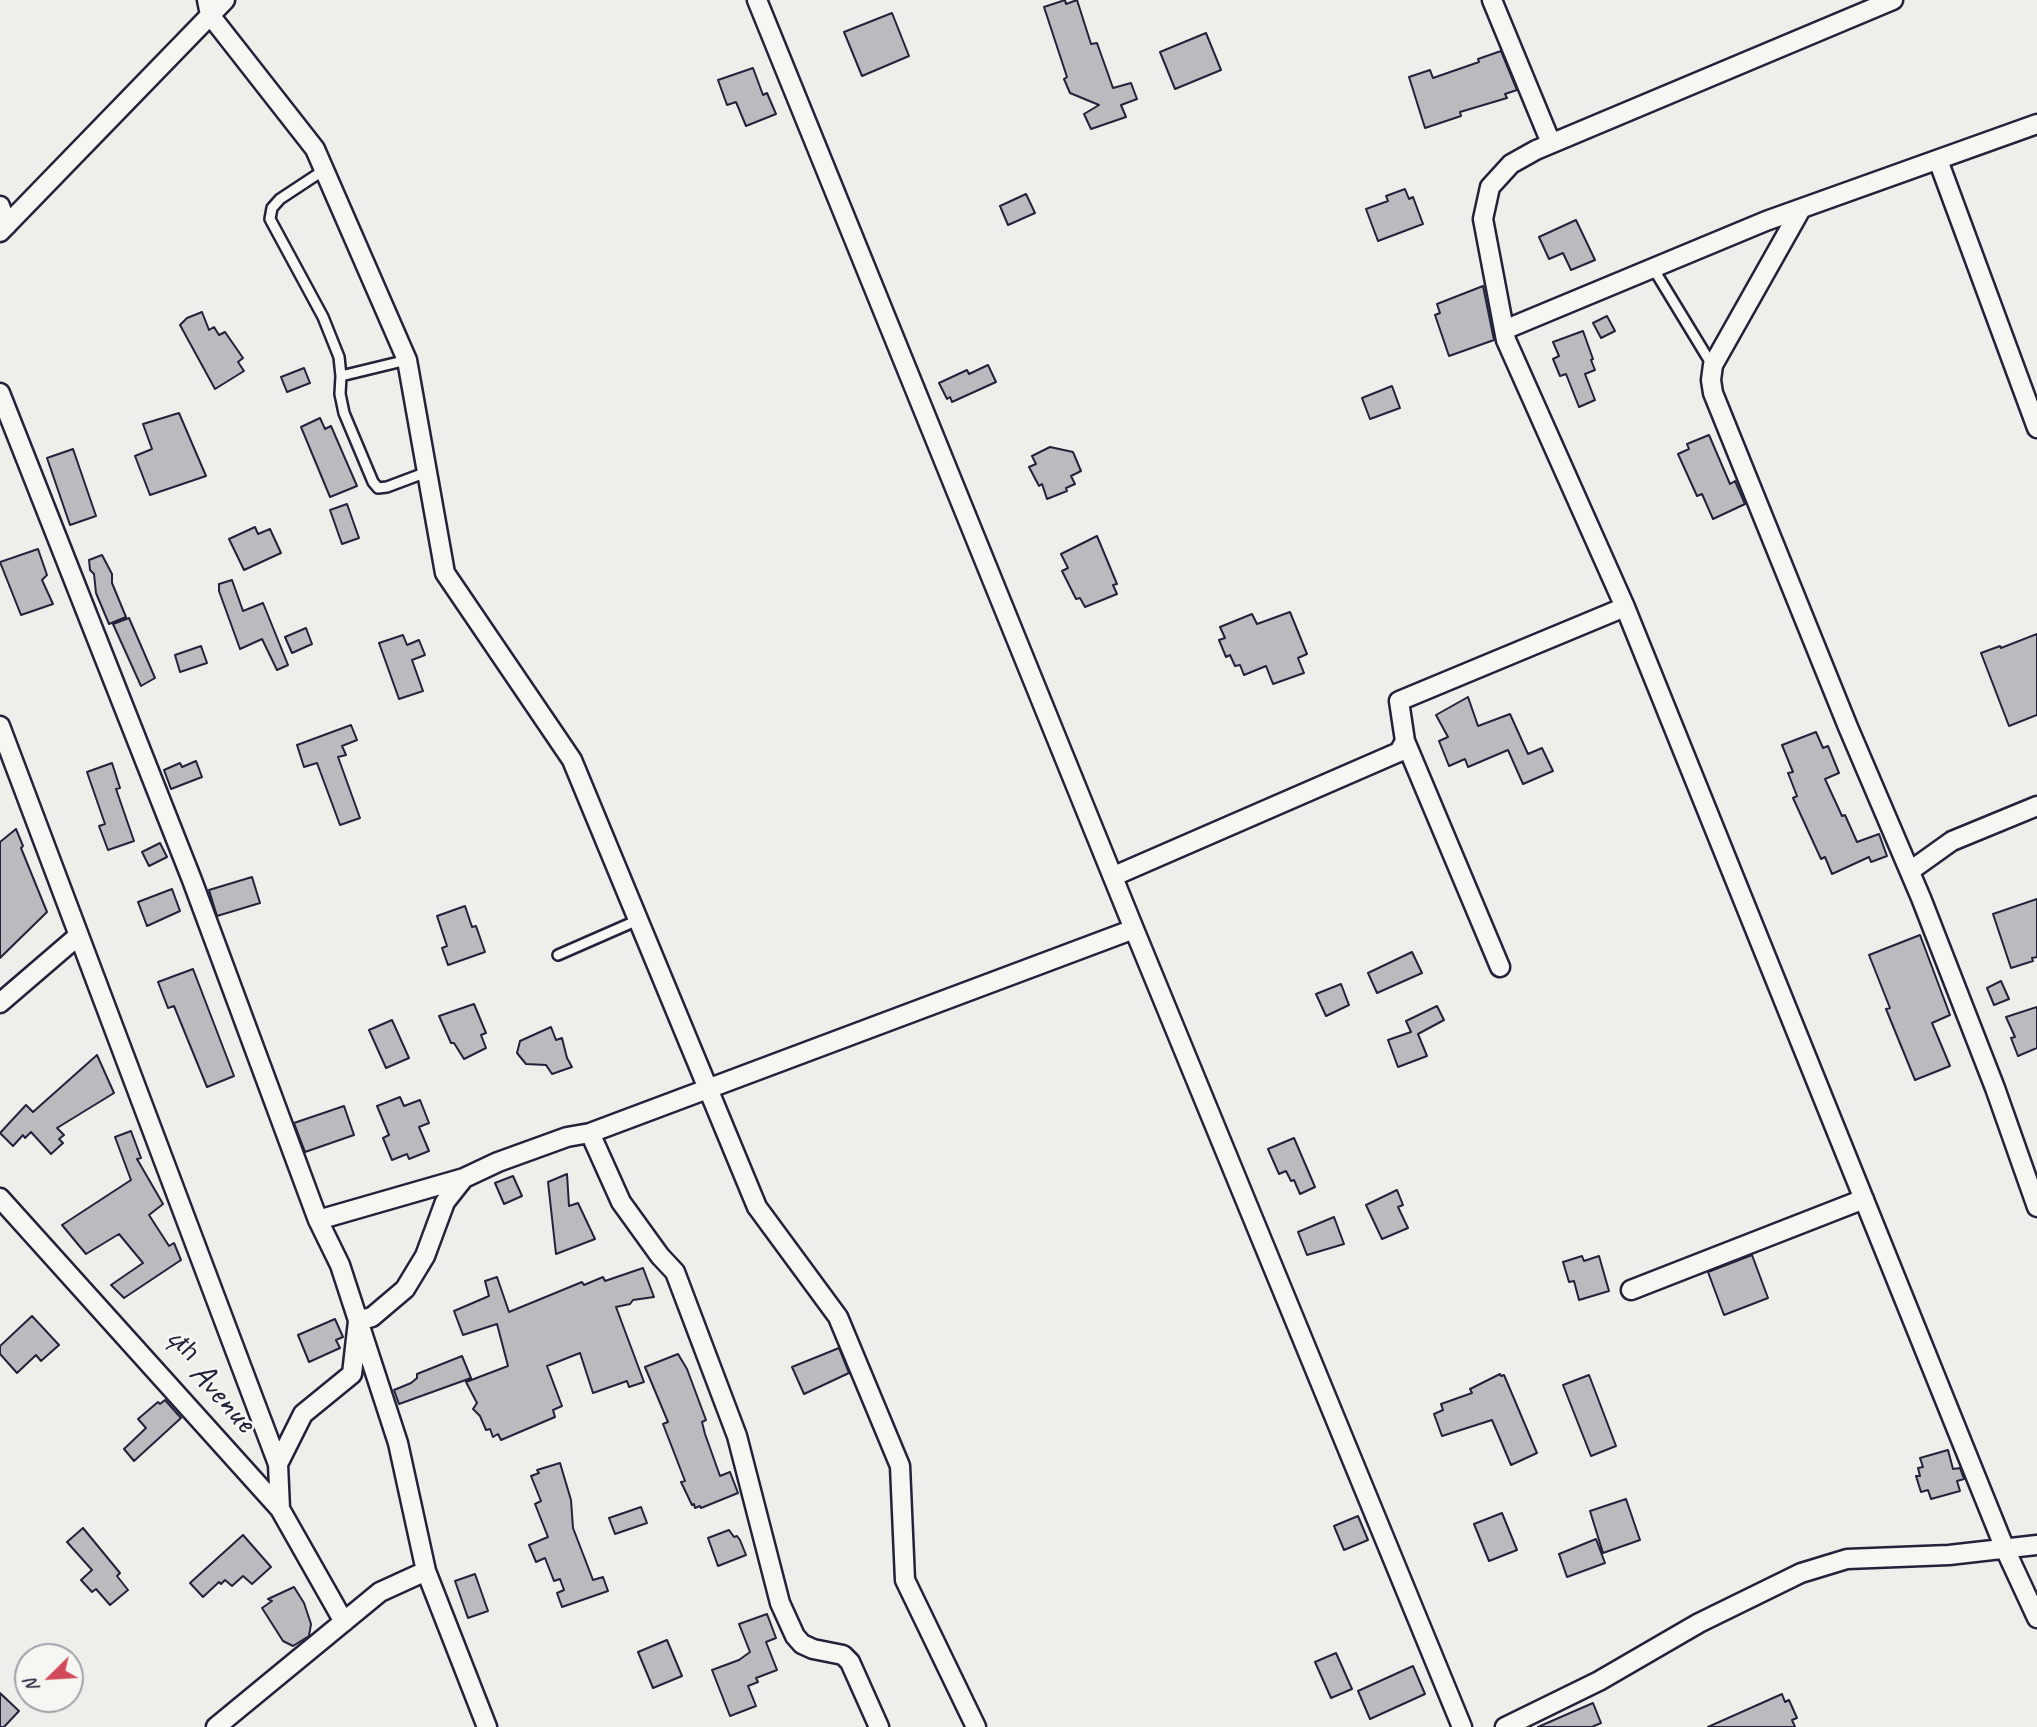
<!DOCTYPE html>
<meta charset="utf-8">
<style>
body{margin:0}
#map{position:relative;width:2037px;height:1727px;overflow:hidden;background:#eeeeeb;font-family:Caveat,sans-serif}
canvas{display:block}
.north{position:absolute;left:14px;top:1643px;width:70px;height:70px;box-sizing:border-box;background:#f6f6f2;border:2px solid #a1a1a9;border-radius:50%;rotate:246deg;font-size:19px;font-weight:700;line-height:28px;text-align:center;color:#22223b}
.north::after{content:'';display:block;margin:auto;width:24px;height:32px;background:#d1495b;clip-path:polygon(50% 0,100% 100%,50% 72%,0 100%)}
</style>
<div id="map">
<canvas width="2037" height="1727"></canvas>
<div class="north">N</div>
</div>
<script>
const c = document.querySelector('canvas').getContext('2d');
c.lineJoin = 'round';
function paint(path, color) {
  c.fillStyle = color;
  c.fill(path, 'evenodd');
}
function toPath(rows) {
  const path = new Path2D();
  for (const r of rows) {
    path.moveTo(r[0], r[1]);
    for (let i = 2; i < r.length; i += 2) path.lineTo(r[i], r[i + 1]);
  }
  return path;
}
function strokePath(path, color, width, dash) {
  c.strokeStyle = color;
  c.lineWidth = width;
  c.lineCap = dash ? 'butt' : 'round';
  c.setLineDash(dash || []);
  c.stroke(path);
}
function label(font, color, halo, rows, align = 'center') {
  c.font = font + ' Caveat,sans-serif';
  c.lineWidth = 5;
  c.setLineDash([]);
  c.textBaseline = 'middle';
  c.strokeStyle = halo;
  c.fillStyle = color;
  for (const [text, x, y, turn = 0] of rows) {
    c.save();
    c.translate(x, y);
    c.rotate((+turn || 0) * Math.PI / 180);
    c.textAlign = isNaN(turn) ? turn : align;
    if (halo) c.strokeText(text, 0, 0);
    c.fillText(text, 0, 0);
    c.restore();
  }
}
const building = toPath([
 [1065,0,1066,4,1077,0,1091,44,1097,43,1113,88,1131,83,1137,99,1121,105,1126,117,1091,129,1084,114,1099,105,1070,93,1064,79,1067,77,1044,7,1065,0],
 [892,13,909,56,862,76,844,32,892,13],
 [1206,33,1221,70,1175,89,1160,52,1206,33],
 [1501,51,1517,90,1505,94,1507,98,1460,112,1461,116,1425,128,1409,77,1430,70,1433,78,1479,62,1478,59,1501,51],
 [753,68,763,95,767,93,776,114,746,126,736,102,727,105,718,80,753,68],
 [1405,189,1409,199,1413,197,1423,224,1378,241,1366,209,1388,201,1386,196,1405,189],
 [1026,194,1035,213,1008,225,1000,206,1026,194],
 [1576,220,1595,260,1571,270,1563,253,1549,259,1539,237,1576,220],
 [1483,286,1494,340,1449,356,1435,315,1440,313,1437,304,1483,286],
 [202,312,209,330,214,327,219,335,225,332,243,358,238,362,244,371,215,389,180,325,187,318,202,312],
 [1607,316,1615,331,1601,338,1593,323,1607,316],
 [1583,331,1593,359,1591,360,1595,370,1585,374,1595,400,1579,407,1566,374,1560,376,1553,359,1559,356,1553,342,1583,331],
 [988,365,996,382,952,402,950,397,947,399,939,383,967,370,969,374,988,365],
 [304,368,310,383,287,392,281,377,304,368],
 [1392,386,1400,408,1370,419,1362,398,1392,386],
 [179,413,206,476,150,495,135,456,152,449,143,424,179,413],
 [320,418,325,429,331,426,357,486,330,497,301,427,320,418],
 [1709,435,1730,484,1735,481,1745,504,1713,519,1702,494,1697,496,1678,454,1689,449,1687,444,1709,435],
 [1050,447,1073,452,1081,471,1071,476,1075,484,1066,488,1067,491,1047,499,1042,484,1039,486,1029,467,1036,464,1032,456,1050,447],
 [73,449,96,516,70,525,47,458,73,449],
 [347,504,359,538,342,544,330,510,347,504],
 [255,527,258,534,270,529,281,553,244,570,229,539,255,527],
 [1097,536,1117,584,1113,585,1117,594,1085,607,1080,598,1076,599,1062,571,1068,568,1061,554,1097,536],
 [38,549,47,575,42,580,53,604,21,615,0,562,38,549],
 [102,555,112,574,112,583,126,617,109,624,96,593,94,574,90,570,89,560,102,555],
 [232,580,243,611,263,603,288,665,277,670,262,639,240,649,219,591,219,584,232,580],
 [1290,612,1307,654,1298,658,1304,673,1273,684,1266,666,1244,675,1240,665,1235,666,1230,655,1226,657,1219,640,1225,638,1220,627,1252,614,1257,624,1290,612],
 [129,618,155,678,141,686,113,624,129,618],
 [306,628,312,644,292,653,285,637,306,628],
 [2037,634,2037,715,2009,726,1981,653,2000,646,2001,648,2037,634],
 [403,635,407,645,419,640,425,655,412,660,423,691,399,699,379,643,403,635],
 [201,646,207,663,180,672,175,655,201,646],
 [1468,697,1478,726,1510,714,1528,754,1542,748,1553,771,1523,784,1508,750,1468,767,1465,759,1449,766,1439,741,1448,737,1436,715,1468,697],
 [351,725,357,740,342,746,346,755,338,757,360,818,340,825,317,763,304,767,297,745,351,725],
 [1816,732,1823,748,1828,746,1839,773,1825,779,1842,816,1845,815,1857,842,1879,834,1887,856,1871,862,1869,857,1832,874,1825,857,1821,859,1793,798,1797,796,1788,773,1793,772,1782,745,1816,732],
 [196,761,202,777,171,789,164,770,180,763,182,767,196,761],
 [112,763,120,788,116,789,134,841,108,850,99,826,105,824,87,772,112,763],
 [16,829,23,846,21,848,47,912,0,958,0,842,16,829],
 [160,843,167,857,149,866,142,852,160,843],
 [252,877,260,903,217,916,209,890,252,877],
 [172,889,180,911,147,926,138,902,172,889],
 [2037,899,2037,957,2032,958,2033,961,2011,968,1993,914,2037,899],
 [465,906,472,927,476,926,485,952,448,965,442,948,447,946,437,916,465,906],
 [1920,935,1950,1015,1932,1023,1950,1066,1915,1080,1886,1009,1890,1008,1869,955,1920,935],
 [1412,952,1422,973,1377,993,1368,973,1412,952],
 [193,969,234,1076,207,1087,174,1006,168,1008,158,982,193,969],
 [2001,981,2009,999,1994,1005,1987,988,2001,981],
 [1341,984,1349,1005,1326,1016,1316,994,1341,984],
 [474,1004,486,1033,481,1035,486,1048,464,1059,454,1043,451,1043,439,1016,474,1004],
 [1437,1006,1444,1020,1418,1034,1427,1056,1398,1067,1388,1040,1411,1032,1406,1021,1437,1006],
 [2037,1007,2037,1048,2018,1056,2011,1038,2015,1037,2006,1017,2037,1007],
 [392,1020,409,1058,386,1068,369,1030,392,1020],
 [551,1027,556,1040,562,1038,567,1058,572,1067,552,1074,546,1065,526,1064,517,1053,520,1041,551,1027],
 [97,1055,114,1093,57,1128,64,1135,59,1139,63,1143,51,1154,31,1132,25,1138,23,1135,13,1146,0,1133,26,1105,33,1112,97,1055],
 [400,1097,404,1106,420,1100,429,1123,419,1127,429,1151,409,1159,407,1154,392,1160,383,1138,389,1135,377,1106,400,1097],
 [344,1106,354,1135,305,1152,294,1123,344,1106],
 [131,1131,141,1158,137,1159,163,1204,149,1215,169,1246,174,1243,181,1260,124,1298,111,1285,143,1263,119,1234,86,1254,62,1225,131,1180,115,1137,131,1131],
 [1294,1138,1315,1187,1300,1194,1294,1180,1291,1181,1286,1171,1279,1174,1268,1149,1294,1138],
 [567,1174,569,1206,578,1203,595,1239,556,1254,548,1182,567,1174],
 [513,1176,522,1196,504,1204,495,1183,513,1176],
 [1397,1190,1403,1205,1398,1207,1408,1228,1382,1239,1366,1205,1397,1190],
 [1334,1217,1344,1244,1307,1255,1298,1232,1334,1217],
 [1752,1255,1768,1298,1724,1315,1708,1272,1752,1255],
 [1582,1256,1584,1261,1599,1256,1609,1291,1579,1300,1574,1281,1569,1282,1563,1262,1582,1256],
 [643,1268,654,1297,633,1300,630,1304,616,1307,644,1382,629,1387,627,1381,593,1393,580,1353,547,1366,562,1406,553,1410,555,1417,501,1440,498,1434,493,1437,490,1429,486,1430,480,1416,473,1409,477,1403,466,1382,508,1366,497,1324,463,1335,454,1311,489,1296,485,1281,497,1277,509,1312,582,1282,584,1285,603,1277,605,1281,643,1268],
 [32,1316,59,1345,41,1361,36,1355,17,1373,0,1354,0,1346,32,1316],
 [335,1319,343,1337,336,1340,340,1348,309,1362,298,1335,335,1319],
 [839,1348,849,1373,804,1394,792,1367,839,1348],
 [678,1354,687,1369,706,1420,702,1422,705,1434,720,1476,730,1472,738,1493,701,1508,700,1506,695,1508,694,1504,692,1505,681,1482,685,1481,663,1424,668,1422,645,1367,678,1354],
 [462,1356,471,1378,399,1404,394,1390,411,1383,417,1378,417,1374,462,1356],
 [1500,1374,1501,1376,1504,1375,1537,1453,1511,1465,1492,1420,1442,1436,1434,1414,1443,1410,1441,1404,1472,1393,1470,1389,1500,1374],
 [1589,1375,1616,1446,1591,1456,1563,1385,1589,1375],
 [165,1400,181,1418,134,1461,124,1449,146,1428,138,1419,158,1402,160,1404,165,1400],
 [1948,1450,1953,1469,1960,1468,1964,1479,1957,1481,1960,1491,1931,1499,1928,1490,1921,1492,1916,1476,1920,1476,1918,1468,1923,1467,1920,1458,1948,1450],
 [560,1463,571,1500,573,1528,593,1580,603,1577,608,1591,562,1607,557,1593,564,1590,560,1579,554,1581,545,1558,536,1562,529,1545,548,1537,535,1504,541,1501,531,1476,539,1473,537,1470,560,1463],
 [1626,1499,1640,1540,1603,1553,1590,1511,1626,1499],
 [641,1507,647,1523,615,1534,609,1518,641,1507],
 [1502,1513,1517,1550,1489,1561,1474,1524,1502,1513],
 [1358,1516,1368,1540,1344,1550,1334,1526,1358,1516],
 [83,1528,120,1573,117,1576,128,1590,110,1605,96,1589,92,1592,81,1580,92,1570,67,1542,83,1528],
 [729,1530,734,1537,737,1536,740,1540,746,1555,718,1566,708,1538,729,1530],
 [243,1535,271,1567,252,1584,243,1576,232,1586,225,1580,221,1584,219,1582,203,1597,190,1583,243,1535],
 [1596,1539,1605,1563,1567,1577,1559,1554,1596,1539],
 [475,1574,488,1611,468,1618,455,1581,475,1574],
 [294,1587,304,1603,311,1624,309,1636,293,1646,283,1641,262,1608,272,1601,268,1599,294,1587],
 [767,1614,776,1638,766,1642,777,1670,756,1678,758,1682,748,1686,756,1706,730,1716,712,1670,739,1660,750,1652,739,1624,767,1614],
 [667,1640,682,1676,653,1688,638,1652,667,1640],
 [1336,1653,1352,1689,1331,1698,1315,1662,1336,1653],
 [1413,1666,1425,1694,1370,1719,1358,1691,1413,1666],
 [0,1693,19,1711,4,1727,0,1727,0,1693],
 [1782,1694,1785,1702,1789,1700,1797,1718,1792,1720,1795,1727,1708,1727,1782,1694],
 [1593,1703,1601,1723,1592,1727,1538,1727,1593,1703]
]);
const service = toPath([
 [324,170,280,199,272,208,270,219,323,317,339,357,341,376,407,360],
 [1653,268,1712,365],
 [341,376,340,394,344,413,373,482,378,488,387,487,427,472],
 [558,955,638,920]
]);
const minor = toPath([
 [207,0,210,15,315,149,407,360,445,573,572,760,757,1207,838,1317,900,1466,905,1580,976,1727],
 [757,0,1134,929,1462,1727],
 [1492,0,1551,143],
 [1893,0,1536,150,1511,164,1490,187,1483,219,1506,340,1625,607,2005,1549,2037,1618],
 [1938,160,2037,428],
 [0,206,7,225],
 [1801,209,1713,365,1711,380,1713,393,1848,727,1921,898,1995,1088,2037,1207],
 [0,232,225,0],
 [1504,330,1766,221,2037,124],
 [0,393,192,880,318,1220,340,1265,398,1443,426,1571,487,1727],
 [0,726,278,1464,280,1509],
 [1405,741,1500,967],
 [1910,871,1952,841,2037,806],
 [1114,876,1399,752,1405,741,1399,701,1625,607],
 [0,1003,78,936],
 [590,1133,621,1202,660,1256,675,1272,737,1436,780,1603,795,1636,802,1644,813,1649,843,1655,850,1662,879,1727],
 [0,1198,280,1509,344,1622],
 [318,1220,464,1178],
 [1631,1290,1864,1199],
 [278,1464,303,1414,352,1374,358,1321,372,1317,405,1289,425,1256,445,1202,464,1178,498,1162,567,1137,590,1133,1134,929],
 [216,1727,380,1592,426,1571],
 [1505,1727,1599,1681,1699,1623,1801,1573,1847,1559,1949,1555,2037,1545]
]);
const streetNames = [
 ["4ᵗʰ Avenue",207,1381,48]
];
paint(building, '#bbbbbf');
strokePath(building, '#22223b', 2);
strokePath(service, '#22223b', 14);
strokePath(minor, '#22223b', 23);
strokePath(service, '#f6f6f2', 9);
strokePath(minor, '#f6f6f2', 18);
label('35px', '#22223b', '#f6f6f2', streetNames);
</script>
